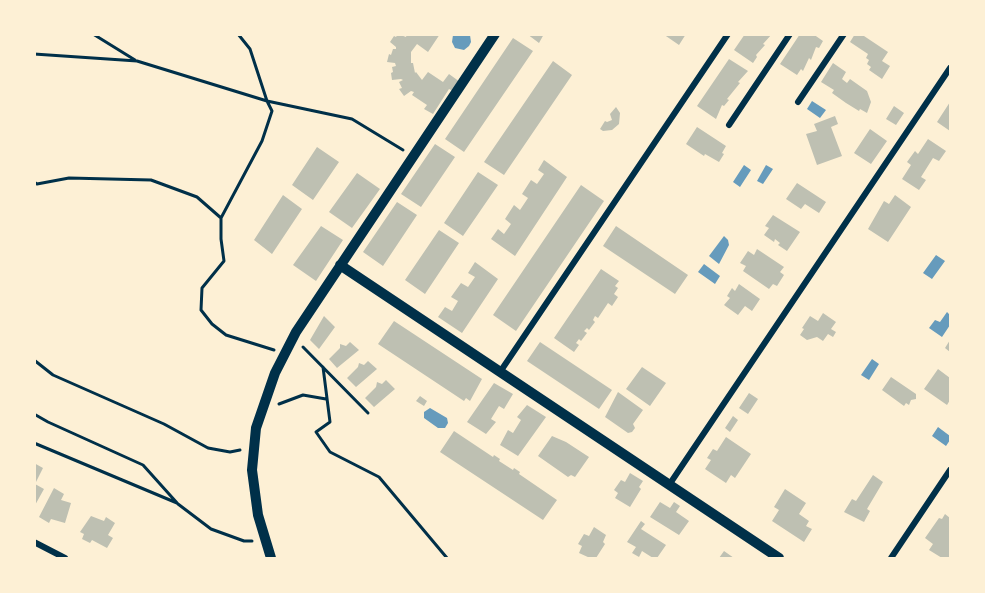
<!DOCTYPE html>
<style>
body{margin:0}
#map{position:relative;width:985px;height:593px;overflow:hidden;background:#fdf0d5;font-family:Cabin,sans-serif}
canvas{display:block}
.frame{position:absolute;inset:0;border:36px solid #fdf0d5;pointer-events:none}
</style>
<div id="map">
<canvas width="985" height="593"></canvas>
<div class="frame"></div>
</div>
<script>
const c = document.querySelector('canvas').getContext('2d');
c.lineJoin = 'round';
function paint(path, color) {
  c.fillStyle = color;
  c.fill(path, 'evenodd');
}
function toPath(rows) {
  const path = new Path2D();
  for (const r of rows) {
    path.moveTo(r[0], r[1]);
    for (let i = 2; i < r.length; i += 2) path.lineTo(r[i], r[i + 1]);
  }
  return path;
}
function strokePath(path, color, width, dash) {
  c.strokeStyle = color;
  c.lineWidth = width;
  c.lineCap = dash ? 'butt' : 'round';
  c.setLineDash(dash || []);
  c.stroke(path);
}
const water = toPath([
 [453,35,470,35,471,42,469,46,464,50,455,48,452,42],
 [812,101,826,110,820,118,807,109],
 [744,165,751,170,740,187,733,182],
 [766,165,773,169,763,184,757,181],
 [724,236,728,240,729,245,719,264,709,256],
 [936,255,945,261,932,279,923,273],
 [704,264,720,276,715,284,698,272],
 [947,312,950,315,950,325,942,337,929,328,935,320,940,322],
 [872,359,879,364,869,380,861,375],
 [430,408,447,418,448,423,445,428,438,428,424,418,424,412],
 [938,427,950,436,950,440,946,446,932,436]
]);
const building = toPath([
 [398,34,406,37,407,34,440,34,428,52,417,44,411,52,411,63,413,63,415,73,416,72,422,80,428,72,443,82,449,74,460,82,453,91,449,89,433,114,424,109,427,105,412,95,414,92,411,91,404,96,399,89,402,88,399,82,403,80,401,79,392,80,391,73,393,72,392,67,396,66,395,63,387,62,389,54,391,55,393,49,396,49,396,47,390,42,394,36,396,37],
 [527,34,544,34,539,43],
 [663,34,686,34,679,45],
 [745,34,772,34,763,44,765,45,756,55,757,57,753,63,734,50],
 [800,34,813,34,823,41,819,48,816,47,811,60,809,58,803,71,801,69,797,75,780,64],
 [855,34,861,34,888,52,882,61,890,66,882,79,869,70,871,67,867,64,869,60,866,58,868,54,850,42],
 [513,38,533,51,464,152,445,139],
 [729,59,748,71,738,82,740,83,727,99,729,100,724,106,722,105,716,119,697,106],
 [553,61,572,75,504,175,484,162],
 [833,63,846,72,842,79,847,83,850,79,867,91,871,102,867,113,860,109,859,111,846,103,832,93,834,90,821,82],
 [950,102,950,131,937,122],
 [894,106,904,113,896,125,886,119],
 [616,107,620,113,619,124,612,130,603,131,600,129,605,121,607,122,612,120,610,114],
 [835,116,838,124,831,127,842,156,817,165,806,134,817,131,814,124],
 [697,127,726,146,722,153,724,154,719,162,705,154,704,156,686,144],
 [870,129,887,141,871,164,854,153],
 [928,139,946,151,939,161,933,158,921,177,926,180,919,190,902,179,911,165,907,162,915,151,918,154],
 [435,144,455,157,421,207,401,194],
 [317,147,339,162,313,200,292,185],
 [544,160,567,177,515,256,491,239,498,229,504,234,511,224,505,219,514,205,520,210,528,198,522,194,531,180,537,184,544,174,538,170],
 [478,172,498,185,463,236,444,223],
 [357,173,380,189,352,228,329,212],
 [797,183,826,202,819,213,805,204,801,209,786,199],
 [581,185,604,201,516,331,493,315],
 [283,195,302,209,272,254,254,240],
 [895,195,911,207,888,242,868,229,884,201,889,204],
 [397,202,417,215,383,266,363,252],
 [773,215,800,232,787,251,778,245,780,243,775,239,774,242,764,235,769,228,765,226],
 [321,226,343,240,316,281,293,265],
 [616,226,688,275,675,294,603,246],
 [439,230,459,243,425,294,405,280],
 [757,249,784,267,780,272,784,275,777,286,773,284,769,289,743,271,746,266,740,263,748,251,754,255],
 [475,262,498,279,462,333,438,317,445,307,452,311,458,301,451,297,461,283,468,287,475,277,468,273],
 [601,269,619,281,615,286,618,288,614,294,618,297,612,306,608,303,598,318,595,316,593,320,595,322,589,330,587,328,584,331,587,333,581,341,579,339,576,343,579,345,574,352,554,338],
 [739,284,760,299,752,311,745,306,738,315,724,305,730,298,727,296,732,288,735,291],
 [823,313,836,322,831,329,836,332,833,337,828,334,823,341,817,337,807,340,800,335,804,329,802,328,810,316,818,321],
 [324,316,335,327,319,349,310,340],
 [394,321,482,379,470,401,466,398,464,401,378,344],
 [950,340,950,352,945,348],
 [350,342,359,350,337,368,329,359,340,348,340,344,346,346],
 [540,342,612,390,599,409,527,361],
 [368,361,377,369,356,387,347,378,358,367,359,363,364,365],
 [642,367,666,383,650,406,626,389],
 [938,369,950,378,950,400,947,405,924,389],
 [891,377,916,394,916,399,911,400,909,405,906,403,904,406,882,390],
 [386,380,395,389,374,407,365,398,376,387,377,382,382,384],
 [494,383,513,394,504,409,499,406,491,419,496,422,486,434,467,422],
 [618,392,643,410,633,424,635,428,632,432,628,433,605,417],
 [749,393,758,399,748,414,739,408],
 [420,396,427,401,424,406,416,401],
 [527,405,546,417,518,456,500,445,508,430,513,433,521,420,517,417],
 [733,416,738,420,730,432,725,428],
 [454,431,493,457,494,455,500,459,499,461,513,470,514,468,520,472,519,474,557,500,543,520,440,452],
 [552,436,566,442,589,457,575,477,571,475,568,477,538,456],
 [726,437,751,454,735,478,731,475,726,483,705,469,711,460,707,458,713,449,717,451],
 [34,463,43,468,35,484,44,489,34,507],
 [630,473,643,481,639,487,641,489,630,507,615,498,618,493,614,490,621,480,625,482],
 [873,475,883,482,867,509,870,511,864,522,844,512,852,499,856,501],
 [54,488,64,494,61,500,71,503,65,523,51,519,49,523,39,517],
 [785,489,806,503,799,514,809,521,806,526,812,529,804,542,772,521,779,510,774,507],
 [660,502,670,508,674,502,680,506,676,512,689,521,679,535,650,517],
 [945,514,950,518,950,558,942,558,929,550,933,544,925,538,939,518,942,519],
 [91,516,104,521,106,517,115,523,108,535,113,538,107,548,92,540,90,543,82,539,84,534,80,532],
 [641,521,645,524,641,529,666,545,657,558,653,558,642,551,639,557,632,553,636,547,627,542],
 [594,527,606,535,603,542,605,544,596,558,590,558,579,553,582,546,578,544,584,534,589,536],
 [724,551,734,558,719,558]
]);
const path = toPath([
 [93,34,135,60],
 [238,34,250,49,267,101,272,111,262,141,221,218,221,239,224,261,202,288,201,310,212,324,226,335,274,350],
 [34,54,137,61,267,101,352,119,403,150],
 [34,182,37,184,69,178,151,180,197,197,221,218],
 [303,347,368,413],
 [34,360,53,375,164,424,208,448,230,452,240,450],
 [323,367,330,422,316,432,330,452,379,477,447,558],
 [279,404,303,395,326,399],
 [34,414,48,422,143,465,178,504,211,529,244,541,252,541],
 [34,443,177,503]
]);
const minor = toPath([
 [798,102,844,34],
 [729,125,790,34],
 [500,372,728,34],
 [669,485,950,68],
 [34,542,65,558],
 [891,558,950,470]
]);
const tertiary = toPath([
 [340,265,779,558],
 [271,558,258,515,252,470,256,428,275,373,296,332,495,34]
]);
paint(water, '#669bbc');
paint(building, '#bec0b2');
strokePath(path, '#003049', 3);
strokePath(minor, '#003049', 6);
strokePath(tertiary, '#003049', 10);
</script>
